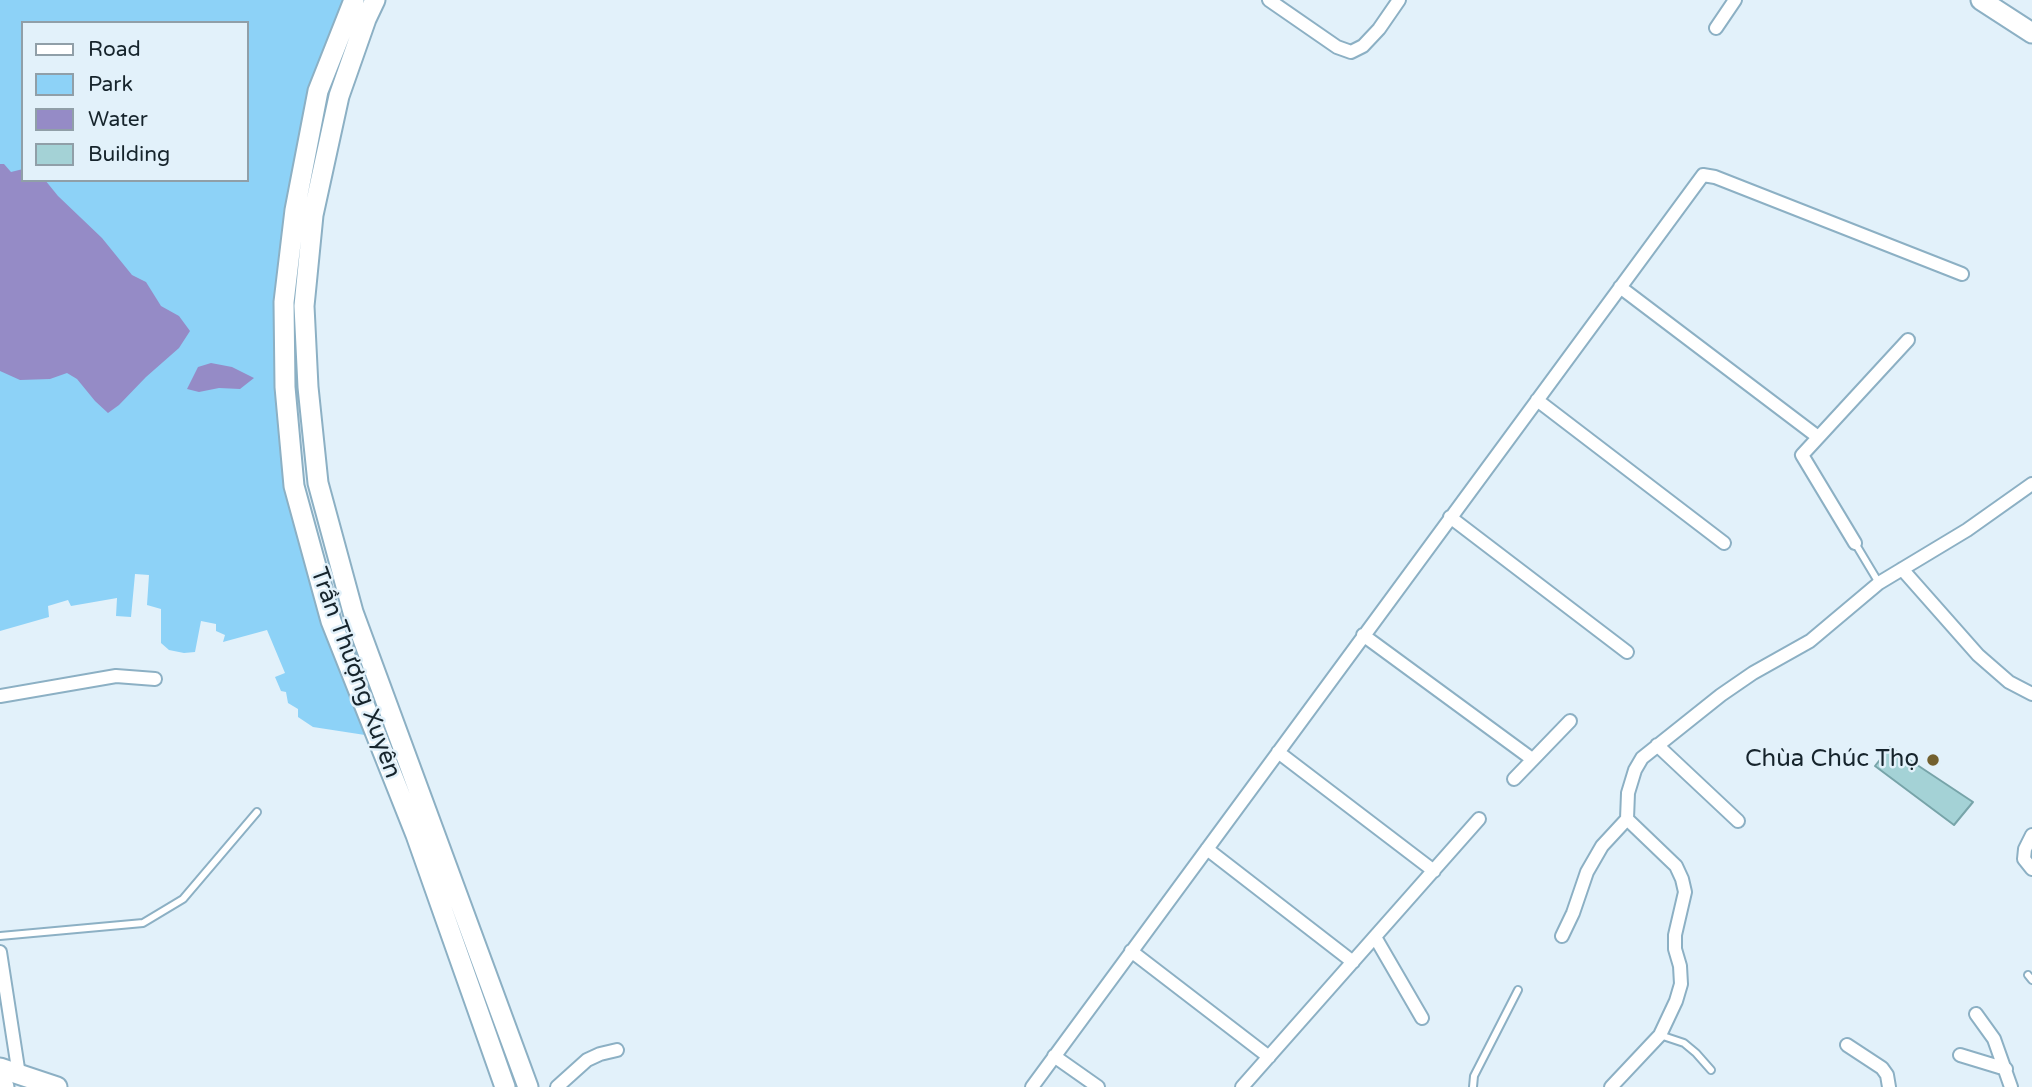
<!DOCTYPE html>
<meta charset="utf-8">
<style>
body{margin:0}
#map{position:relative;width:2032px;height:1087px;overflow:hidden;background:#e2f1fa;font-family:"Varela Round",sans-serif}
canvas{display:block}
.legend{position:absolute;left:21px;top:21px;width:228px;height:161px;box-sizing:border-box;background:#e2f1fa;border:2px solid #909fa8;margin:0;padding:9px 12px;list-style:none;font-size:21px;color:#16242c}
.legend li{display:flex;align-items:center;gap:14px;height:35px}
.legend b{width:35px;border:2px solid #909fa8}
</style>
<div id="map">
<canvas width="2032" height="1087"></canvas>
<ul class="legend">
<li><b style="height:9px;background:#fff"></b>Road</li>
<li><b style="height:19px;background:#8dd2f7"></b>Park</li>
<li><b style="height:19px;background:#958bc6"></b>Water</li>
<li><b style="height:19px;background:#a4d2d6"></b>Building</li>
</ul>
</div>
<script>
const c = document.querySelector('canvas').getContext('2d');
c.lineJoin = 'round';
function paint(path, color) {
  c.fillStyle = color;
  c.fill(path, 'evenodd');
}
function toPath(rows) {
  const path = new Path2D();
  for (const r of rows) {
    path.moveTo(r[0], r[1]);
    for (let i = 2; i < r.length; i += 2) path.lineTo(r[i], r[i + 1]);
  }
  return path;
}
function strokePath(path, color, width, dash) {
  c.strokeStyle = color;
  c.lineWidth = width;
  c.lineCap = dash ? 'butt' : 'round';
  c.setLineDash(dash || []);
  c.stroke(path);
}
function label(font, color, halo, rows, align = 'center') {
  c.font = font + ' "Varela Round",sans-serif';
  c.lineWidth = 5;
  c.setLineDash([]);
  c.textBaseline = 'middle';
  c.strokeStyle = halo;
  c.fillStyle = color;
  for (const [text, x, y, turn = 0] of rows) {
    c.save();
    c.translate(x, y);
    c.rotate((+turn || 0) * Math.PI / 180);
    c.textAlign = isNaN(turn) ? turn : align;
    if (halo) c.strokeText(text, 0, 0);
    c.fillText(text, 0, 0);
    c.restore();
  }
}
const green = toPath([
 [0,0,344,0,309,88,284,211,274,306,275,389,285,489,322,624,365,735,313,727,298,717,298,709,288,703,286,692,281,691,275,677,285,673,267,630,223,642,225,635,216,631,216,624,201,621,195,652,184,653,169,650,161,643,161,609,147,605,149,575,135,574,131,617,116,616,117,598,71,606,68,600,48,606,49,617,0,631],
 [23,23,247,23,247,180,23,180]
]);
const water = toPath([
 [0,164,4,164,11,172,23,169,23,180,45,180,58,196,102,238,132,275,146,282,161,306,179,316,190,331,179,348,146,377,119,405,108,413,95,401,77,379,67,373,50,379,20,380,0,371],
 [211,363,232,367,254,378,240,389,219,388,199,392,187,389,198,367]
]);
const building = toPath([
 [1890,747,1973,802,1954,825,1875,766,1890,747]
]);
const lane = toPath([
 [1855,543,1879,583],
 [0,936,143,923,183,899,257,812],
 [2028,975,2032,980],
 [1660,1035,1684,1043,1696,1053,1711,1070],
 [1473,1087,1474,1076,1518,990]
]);
const street = toPath([
 [1269,0,1337,47,1351,52,1363,46,1379,29,1399,0],
 [1716,28,1735,0],
 [1620,287,1818,437],
 [1537,400,1724,543],
 [1450,517,1627,652],
 [1855,543,1802,455,1908,340],
 [1902,569,1978,655,2009,682,2032,694],
 [1363,635,1532,759],
 [0,696,116,676,155,679],
 [1657,745,1738,821],
 [1278,752,1434,871],
 [1514,779,1570,721],
 [2032,835,2025,849,2024,859,2032,869],
 [1207,849,1353,962],
 [1562,936,1573,913,1587,872,1602,846,1627,819],
 [1375,937,1422,1018],
 [1131,951,1269,1057],
 [0,952,19,1075],
 [1976,1014,1994,1039,2011,1087],
 [1847,1045,1882,1068,1887,1075,1889,1087],
 [1960,1055,2006,1069],
 [1054,1056,1098,1087],
 [557,1087,587,1060,600,1054,617,1050],
 [1032,1087,1703,175,1715,177,1962,274],
 [1242,1087,1479,819],
 [1611,1087,1660,1035,1676,1001,1681,984,1680,966,1675,949,1675,935,1685,892,1682,879,1676,866,1627,819,1628,793,1635,770,1642,758,1721,695,1753,673,1810,641,1879,583,1967,530,2032,484]
]);
const secondary = toPath([
 [354,0,318,91,295,210,284,302,285,387,294,486,331,621,416,835,505,1087],
 [375,0,366,19,339,96,313,215,304,306,308,387,318,483,353,612,528,1087],
 [1981,0,2032,33],
 [0,1068,57,1087],
 [0,1086,4,1087]
]);
const markers = [
 [1933,760,7,"#73602e"]
];
const streetNames = [
 ["Trần Thượng Xuyên",355,673,70]
];
const poiNames = [
 ["Chùa Chúc Thọ",1919,760]
];
paint(green, '#8dd2f7');
paint(water, '#958bc6');
paint(building, '#a4d2d6');
strokePath(building, '#77a4a9', 2);
strokePath(lane, '#8cb0c4', 10);
strokePath(street, '#8cb0c4', 16);
strokePath(secondary, '#8cb0c4', 23);
strokePath(lane, '#fff', 6);
strokePath(street, '#fff', 12);
strokePath(secondary, '#fff', 19);
for (const [x, y, r, color] of markers) {
  const dot = new Path2D();
  dot.arc(x, y, r, 0, 2 * Math.PI);
  c.fillStyle = color;
  c.fill(dot);
  strokePath(dot, '#e2f1fa', 2.5);
}
label('24px', '#16242c', '#e2f1fa', streetNames);
label('24px', '#16242c', '#e2f1fa', poiNames, 'right');
</script>
